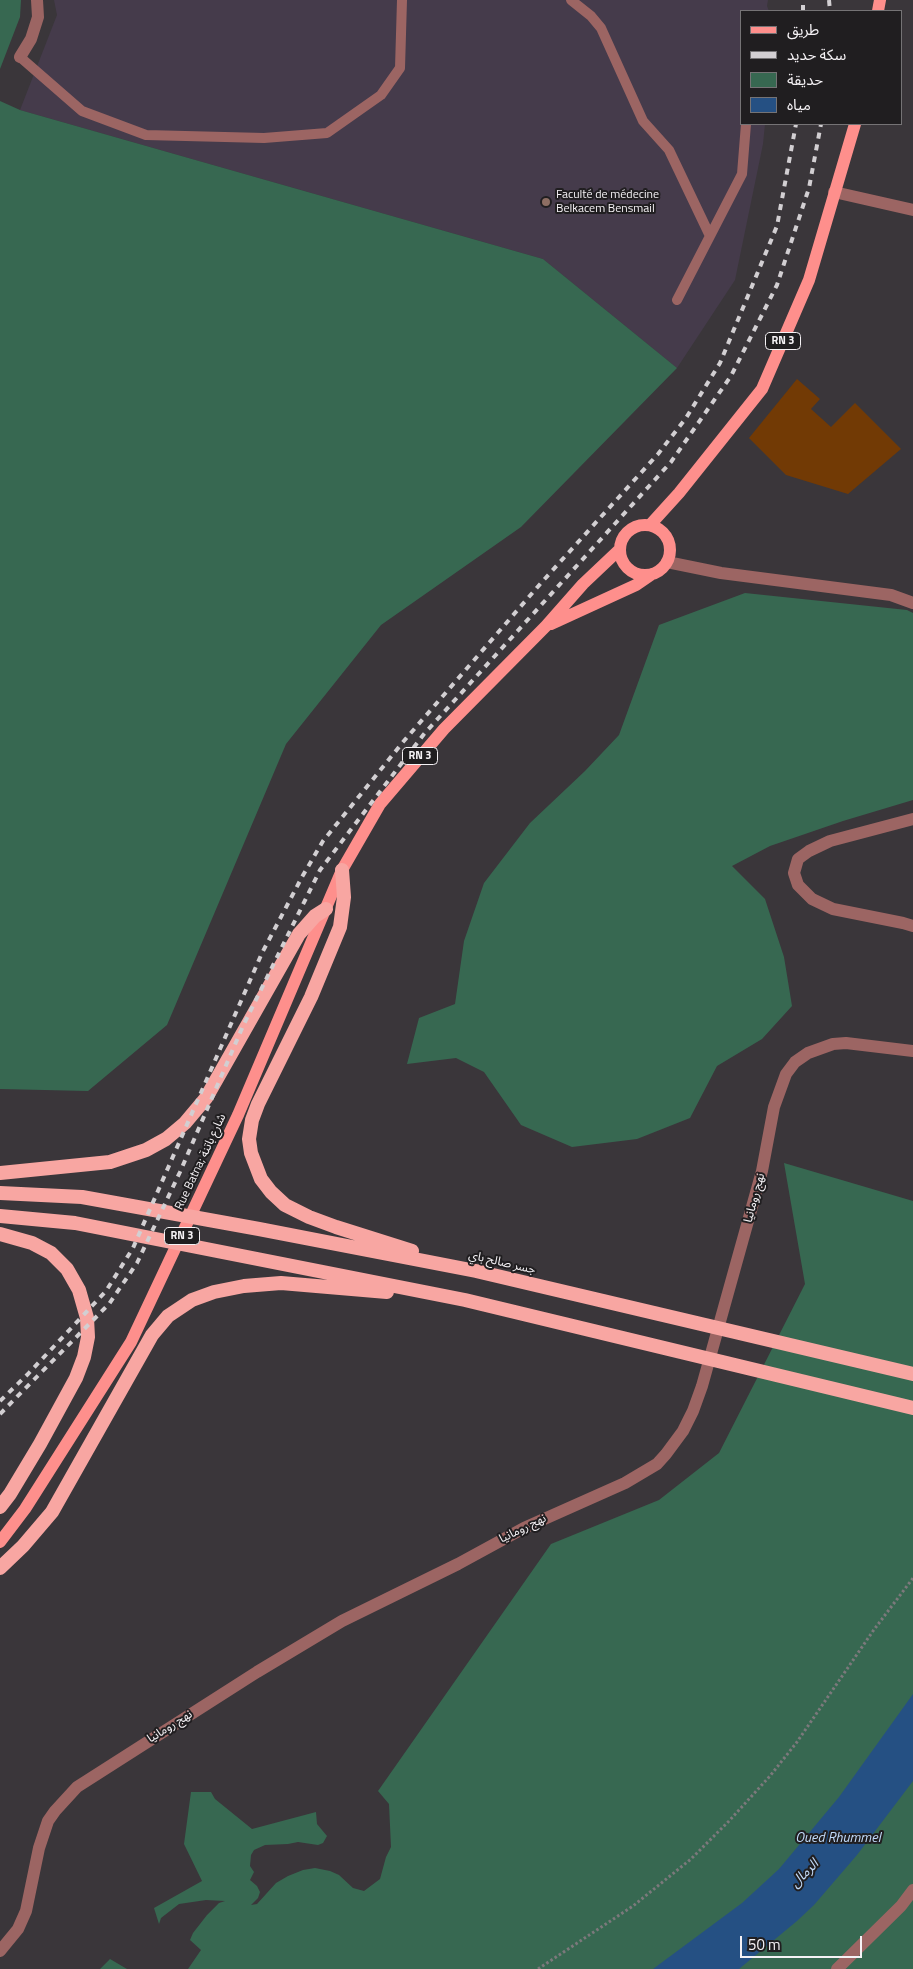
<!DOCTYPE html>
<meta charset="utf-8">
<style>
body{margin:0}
#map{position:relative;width:913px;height:1969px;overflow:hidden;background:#3a363a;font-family:"Titillium Web","Noto Sans Arabic",sans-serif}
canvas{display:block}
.legend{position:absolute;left:740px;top:10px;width:162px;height:115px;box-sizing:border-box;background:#201e20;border:1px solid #757375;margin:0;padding:6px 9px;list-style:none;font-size:15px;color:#f5f2f5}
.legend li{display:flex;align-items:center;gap:10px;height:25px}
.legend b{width:25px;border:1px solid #757375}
.scale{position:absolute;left:740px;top:1936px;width:122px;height:22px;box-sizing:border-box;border:2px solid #f5f2f5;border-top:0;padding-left:6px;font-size:15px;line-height:18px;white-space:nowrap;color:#f5f2f5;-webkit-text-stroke:4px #201e20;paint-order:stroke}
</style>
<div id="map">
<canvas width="913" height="1969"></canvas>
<ul class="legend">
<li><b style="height:6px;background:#fe8f8c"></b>طريق</li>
<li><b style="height:6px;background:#d2cfd2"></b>سكة حديد</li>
<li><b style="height:14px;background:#376851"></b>حديقة</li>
<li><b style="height:14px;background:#255083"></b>مياه</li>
</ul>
<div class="scale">50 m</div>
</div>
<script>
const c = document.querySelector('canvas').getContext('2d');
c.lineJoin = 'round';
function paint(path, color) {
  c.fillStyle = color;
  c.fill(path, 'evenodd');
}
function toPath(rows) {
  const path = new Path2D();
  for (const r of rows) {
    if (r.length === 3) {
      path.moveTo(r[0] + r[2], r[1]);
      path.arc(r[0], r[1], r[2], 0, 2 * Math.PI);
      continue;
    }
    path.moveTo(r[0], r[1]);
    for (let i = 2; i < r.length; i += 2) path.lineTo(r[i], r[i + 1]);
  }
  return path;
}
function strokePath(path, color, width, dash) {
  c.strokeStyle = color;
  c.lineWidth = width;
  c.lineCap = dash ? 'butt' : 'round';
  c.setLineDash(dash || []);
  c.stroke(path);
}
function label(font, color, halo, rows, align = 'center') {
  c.font = font + ' "Titillium Web","Noto Sans Arabic",sans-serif';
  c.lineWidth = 4;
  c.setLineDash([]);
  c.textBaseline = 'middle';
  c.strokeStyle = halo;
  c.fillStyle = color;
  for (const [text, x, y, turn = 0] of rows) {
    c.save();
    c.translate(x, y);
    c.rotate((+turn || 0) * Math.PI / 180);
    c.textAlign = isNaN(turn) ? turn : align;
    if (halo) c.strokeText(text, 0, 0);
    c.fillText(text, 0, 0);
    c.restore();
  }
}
const education = toPath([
 [54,0,768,0,767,6,769,11,742,11,742,124,765,124,763,144,735,280,677,368,543,259,20,110,57,15]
]);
const green = toPath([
 [0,0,21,0,20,17,0,69],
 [0,101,20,110,543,259,677,368,521,527,381,625,286,744,167,1025,88,1091,0,1089],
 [745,593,907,610,913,613,913,800,843,821,770,846,732,866,765,899,784,957,792,1006,762,1039,717,1066,690,1118,637,1139,572,1147,521,1125,484,1072,456,1058,407,1064,419,1018,455,1004,464,941,484,883,530,823,585,771,619,735,659,625],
 [784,1163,913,1201,913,1969,188,1969,201,1950,190,1940,193,1933,207,1915,219,1903,225,1901,206,1900,179,1904,161,1918,159,1924,154,1908,202,1881,184,1844,191,1792,211,1792,215,1799,252,1829,316,1812,317,1824,327,1836,323,1843,318,1845,298,1842,288,1844,265,1845,254,1850,251,1855,250,1866,254,1872,250,1880,257,1886,260,1892,258,1898,251,1905,257,1904,276,1883,288,1876,303,1870,315,1868,330,1871,339,1875,353,1888,364,1891,380,1879,386,1857,391,1847,389,1804,378,1791,551,1544,659,1500,719,1453,805,1284],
 [110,1959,127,1969,100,1969]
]);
const water = toPath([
 [913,1694,913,1781,857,1855,814,1905,797,1921,739,1969,653,1969,742,1903,779,1869,839,1797]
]);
const building = toPath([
 [797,379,820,399,811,409,831,427,855,403,901,449,848,494,786,475,749,438]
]);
const path = toPath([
 [538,1969,633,1906,691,1859,729,1821,770,1776,797,1742,873,1631,913,1578]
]);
const service = toPath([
 [571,0,591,16,601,28,643,121,669,150,710,236],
 [20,57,82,111,146,135,264,138,327,133,381,95,400,68,402,0],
 [677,300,742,174,746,124]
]);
const minor = toPath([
 [834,192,913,210],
 [837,1969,901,1906,913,1890]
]);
const tertiary = toPath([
 [20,57,31,39,38,17,37,0],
 [667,562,721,573,891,595,913,603],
 [913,819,830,841,809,851,798,859,794,873,798,885,812,899,833,909,903,923,913,926],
 [0,1951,18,1929,26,1911,39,1848,48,1821,55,1811,77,1787,257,1672,342,1621,458,1564,524,1528,625,1483,657,1464,666,1454,683,1431,693,1411,702,1386,762,1171,774,1107,786,1074,795,1062,808,1053,833,1044,846,1043,913,1051]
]);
const primary = toPath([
 [878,11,880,0],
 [650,525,679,493,762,389,809,280,855,124],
 [645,550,25],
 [551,624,636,585,652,574],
 [0,1542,25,1509,131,1342,238,1115,342,870,380,804,444,729,546,626,583,584,620,549]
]);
const trunk = toPath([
 [342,870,344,897,340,927,311,997,258,1104,252,1120,249,1139,251,1153,261,1179,271,1192,285,1205,309,1217,336,1227,412,1251],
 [0,1173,110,1162,146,1150,166,1139,185,1123,206,1098,299,934,315,916,326,909],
 [0,1193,82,1197,259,1229,476,1271,913,1374],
 [0,1216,75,1223,465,1300,913,1408],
 [0,1234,32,1243,51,1253,67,1269,79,1290,87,1318,88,1337,84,1357,76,1378,40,1444,10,1494,0,1507],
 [0,1568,23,1546,52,1512,152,1335,168,1316,192,1300,214,1292,244,1286,281,1283,387,1292]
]);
const rail = toPath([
 [829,0,830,11],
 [803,11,803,0],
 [0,1401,28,1374,106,1291,133,1248,262,953,302,877,323,841,403,742,541,583,658,454,686,418,720,363,777,226,796,124],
 [0,1414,109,1304,137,1263,180,1172,243,1026,320,870,424,734,671,462,731,376,777,285,809,188,821,124]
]);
const markers = [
 [546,202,5,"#8d6e63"]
];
const shields = [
 [783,341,35],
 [420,756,35],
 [182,1236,35]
];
const shieldNames = [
 ["RN 3",783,341],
 ["RN 3",420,756],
 ["RN 3",182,1236]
];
const poiNames = [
 ["Faculté de médecine",556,195],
 ["Belkacem Bensmail",556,209]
];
const streetNames = [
 ["Rue Batna; شارع باتنة",201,1162,-65],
 ["نهج رومانيا",755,1198,-75],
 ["جسر صالح باي",502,1263,13],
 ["نهج رومانيا",523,1529,-26],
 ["نهج رومانيا",170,1727,-32]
];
const waterNames = [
 ["Oued Rhummel",838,1839],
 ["الرمال",805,1874,-45]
];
paint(education, '#453b4b');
paint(green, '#376851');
paint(water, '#255083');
paint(building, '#723a05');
strokePath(path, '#7c797c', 3, [2.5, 2.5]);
strokePath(service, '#9c6563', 10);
strokePath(minor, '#9c6563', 12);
strokePath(tertiary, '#9c6563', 12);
strokePath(primary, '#fe8f8c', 12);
strokePath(trunk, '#f8a6a2', 14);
strokePath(rail, '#d2cfd2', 4, [6, 6]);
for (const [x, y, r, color] of markers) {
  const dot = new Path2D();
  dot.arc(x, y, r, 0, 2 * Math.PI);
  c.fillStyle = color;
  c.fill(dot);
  strokePath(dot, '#201e20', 2);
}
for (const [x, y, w] of shields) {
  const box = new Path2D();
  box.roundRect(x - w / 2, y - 8.5, w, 17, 4);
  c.fillStyle = '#201e20';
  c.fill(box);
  strokePath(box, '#f5f2f5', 1);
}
label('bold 11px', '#f5f2f5', null, shieldNames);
label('12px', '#f5f2f5', '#201e20', poiNames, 'left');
label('12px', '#f5f2f5', '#201e20', streetNames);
label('italic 14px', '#c1daf9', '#201e20', waterNames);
</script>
